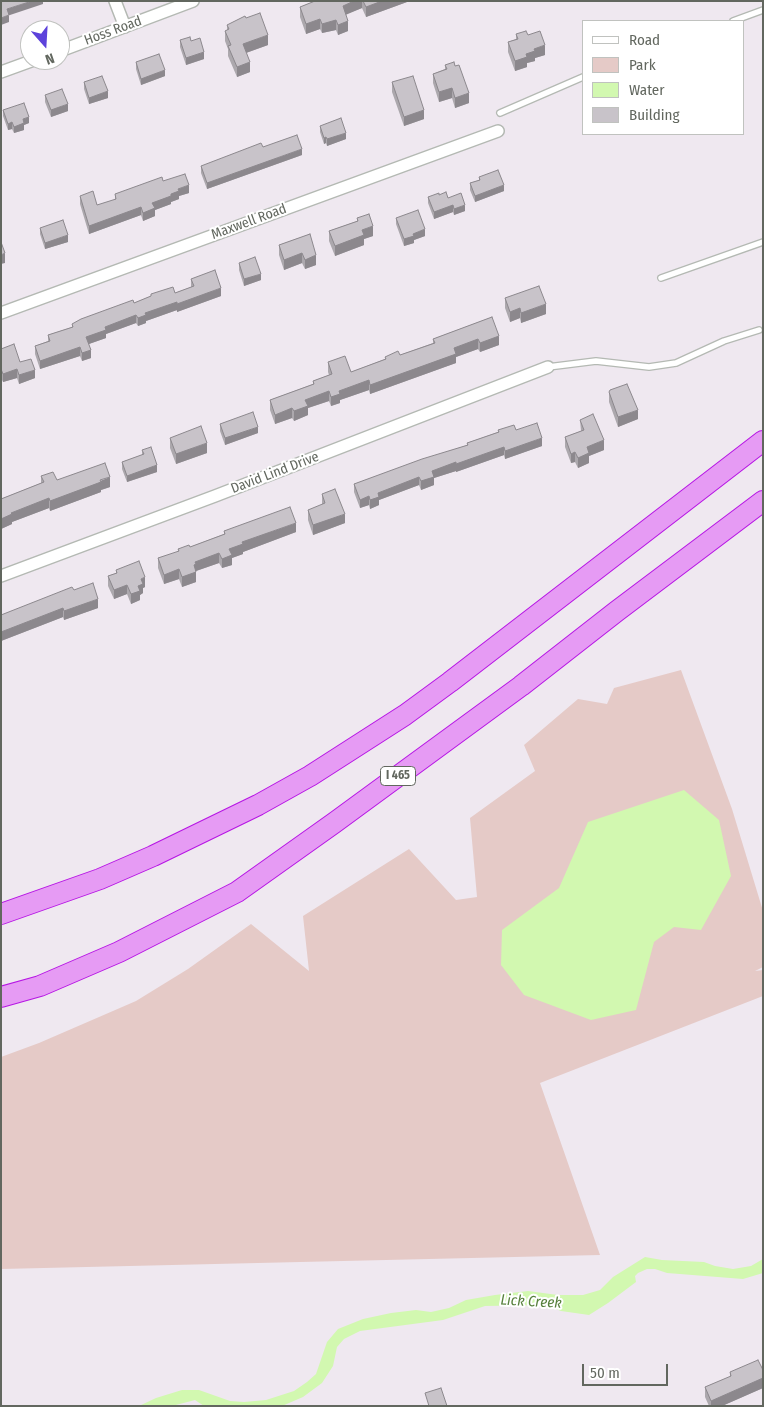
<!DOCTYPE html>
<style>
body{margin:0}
#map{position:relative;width:764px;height:1407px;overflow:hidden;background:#efe8f0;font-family:"Fira Sans Condensed",sans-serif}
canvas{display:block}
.frame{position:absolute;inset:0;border:2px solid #62675f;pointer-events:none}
.legend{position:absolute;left:582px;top:20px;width:162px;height:115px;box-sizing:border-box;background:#fff;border:1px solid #c0c2bf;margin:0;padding:6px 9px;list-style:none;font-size:15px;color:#62675f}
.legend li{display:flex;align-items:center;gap:10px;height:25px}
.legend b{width:25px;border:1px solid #c0c2bf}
.north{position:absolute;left:20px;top:20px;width:50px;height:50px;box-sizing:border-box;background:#fff;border:1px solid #c0c2bf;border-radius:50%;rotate:161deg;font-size:14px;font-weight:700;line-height:20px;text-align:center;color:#62675f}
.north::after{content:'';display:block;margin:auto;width:18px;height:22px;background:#5d43db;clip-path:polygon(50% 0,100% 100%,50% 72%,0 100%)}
.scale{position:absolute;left:582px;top:1364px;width:86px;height:22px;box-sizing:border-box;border:2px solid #62675f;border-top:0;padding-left:6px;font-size:15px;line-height:18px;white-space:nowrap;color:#62675f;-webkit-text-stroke:4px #fff;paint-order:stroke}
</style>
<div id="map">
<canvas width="764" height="1407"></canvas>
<div class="frame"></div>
<ul class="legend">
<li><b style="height:6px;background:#fff"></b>Road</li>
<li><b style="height:14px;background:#e5cac7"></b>Park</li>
<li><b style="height:14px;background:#d2f8b0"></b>Water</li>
<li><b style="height:14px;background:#c8c3c9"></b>Building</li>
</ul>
<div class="north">N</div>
<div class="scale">50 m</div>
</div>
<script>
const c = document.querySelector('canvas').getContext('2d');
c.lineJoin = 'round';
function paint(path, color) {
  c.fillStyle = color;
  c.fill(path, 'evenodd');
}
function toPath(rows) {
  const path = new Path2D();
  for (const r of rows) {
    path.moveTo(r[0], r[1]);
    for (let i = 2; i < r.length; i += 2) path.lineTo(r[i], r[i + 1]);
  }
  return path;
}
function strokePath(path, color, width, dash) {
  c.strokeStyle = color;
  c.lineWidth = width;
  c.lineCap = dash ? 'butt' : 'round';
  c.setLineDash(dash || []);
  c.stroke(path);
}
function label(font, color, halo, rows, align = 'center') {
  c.font = font + ' "Fira Sans Condensed",sans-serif';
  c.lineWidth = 4;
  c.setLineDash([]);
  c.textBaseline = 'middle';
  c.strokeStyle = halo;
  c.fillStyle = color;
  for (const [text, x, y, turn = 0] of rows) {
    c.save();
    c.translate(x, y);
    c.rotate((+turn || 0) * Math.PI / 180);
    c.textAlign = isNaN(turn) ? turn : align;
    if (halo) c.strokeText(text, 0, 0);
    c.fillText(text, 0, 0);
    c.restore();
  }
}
const green = toPath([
 [681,670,732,809,763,911,763,967,755,971,763,970,763,996,540,1083,600,1255,1,1269,1,1057,39,1043,136,1001,188,969,251,924,309,971,303,916,409,849,456,900,477,897,470,818,535,771,524,745,578,699,607,704,614,688]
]);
const water = toPath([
 [684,790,719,820,731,876,701,930,674,927,654,942,636,1010,591,1020,524,995,501,965,502,930,559,888,588,822],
 [645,1257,662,1260,704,1262,715,1266,733,1269,751,1266,763,1259,763,1273,743,1279,667,1273,655,1269,647,1269,638,1273,635,1276,636,1282,608,1303,589,1315,561,1311,546,1305,485,1306,443,1320,360,1331,344,1339,337,1347,333,1366,322,1383,303,1397,282,1406,204,1406,195,1400,172,1406,139,1406,156,1398,182,1390,199,1390,230,1401,244,1402,266,1400,294,1391,307,1382,316,1374,327,1342,338,1329,363,1319,391,1313,416,1310,431,1312,449,1308,466,1300,495,1295,528,1291,558,1295,583,1295,600,1290,613,1277]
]);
const lane = toPath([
 [733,21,763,10],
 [500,113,583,77],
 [661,278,763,242],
 [548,367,596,361,649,367,676,363,724,341,759,330]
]);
const street = toPath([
 [115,1,125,27],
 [60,51,193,1],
 [1,72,34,60],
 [1,313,498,131],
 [1,576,215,496,548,367]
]);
const highway = toPath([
 [1,914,100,879,153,856,258,805,310,776,405,715,450,682,763,441],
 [1,997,40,986,119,952,237,892,334,823,521,686,617,611,763,501]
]);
const wall = toPath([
 [315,1,407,1,407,2,366,17,362,8,346,14,348,31,338,35,336,30,322,33,320,29,306,34,300,17,300,7],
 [227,25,268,45,246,53,250,72,237,77,228,56,228,49,225,41,225,31,227,30],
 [516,34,528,35,545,55,535,58,535,61,527,63,527,67,515,71,508,52,508,42,516,39],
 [180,40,191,41,204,59,186,65,180,47],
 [136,62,165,76,141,85,136,69],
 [445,65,455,66,469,103,455,108,452,98,439,102,433,83,433,74,445,69],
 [84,82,108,98,89,104,84,89],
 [392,82,424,119,404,126,392,92],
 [45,95,68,111,51,117,45,102],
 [3,110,29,123,24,125,24,130,14,133,12,129,8,130,3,116],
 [320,126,346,139,327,146,326,143,324,144,320,132],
 [302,155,207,189,201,173,201,166],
 [479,177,504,191,475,202,470,190,470,183,479,180],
 [163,181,189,193,179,196,179,199,171,202,171,204,155,210,155,216,143,221,141,215,89,234,80,204,80,196,97,205,115,200,115,194],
 [439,195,448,198,465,211,454,215,453,212,434,219,428,203,428,197],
 [357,218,373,236,364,239,364,245,335,256,329,241,329,231,357,221],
 [396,218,425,236,414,240,414,243,404,246,396,224],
 [40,228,68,242,45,249,40,234],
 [310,234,316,265,305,269,302,263,284,270,279,255,279,245],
 [239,263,261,280,244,286,239,270],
 [191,279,221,296,177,312,177,310,146,321,146,323,138,326,136,323,106,334,106,338,89,344,91,358,82,361,80,356,40,369,35,354,35,346,48,341,48,335,72,327,72,324,134,303,151,296,151,294,175,293,191,287],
 [505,298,546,314,521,323,520,318,510,322,505,308],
 [492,317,499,345,480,352,478,349,456,357,456,363,370,394,369,390,340,400,340,403,331,406,329,401,308,408,308,415,294,421,292,418,275,424,270,410,270,400,313,384,313,381,329,375,328,372,328,362,351,372,385,359,385,357,400,355,433,343,433,339],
 [1,349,20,362,35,378,19,384,17,378,3,382,1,378],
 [609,392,638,419,618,427,609,402],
 [580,420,604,450,589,456,589,463,578,468,575,462,571,463,565,447,565,437,581,431],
 [220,424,258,433,225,445,220,431],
 [498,430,516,430,542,446,505,459,504,455,456,472,456,471,434,478,434,485,421,490,419,485,379,500,379,505,370,509,369,505,360,508,354,492,354,484,467,445,467,443,498,432],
 [170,438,207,453,176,464,170,448],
 [142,450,157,472,127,482,122,469,122,462,142,455],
 [41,476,57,480,110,487,101,490,101,492,50,511,49,508,12,522,12,524,1,529,1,499,41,483],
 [322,494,345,523,313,535,308,520,308,510,322,505],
 [224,531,296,532,243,552,243,554,232,558,232,565,222,568,219,563,196,571,196,582,182,587,179,579,164,584,158,568,158,558,178,552,178,549,190,547,224,534],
 [116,570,145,587,143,588,143,593,140,595,140,600,131,604,127,594,114,599,108,586,108,576,116,573],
 [74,590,98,608,64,620,63,617,1,641,1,615],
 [763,1370,763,1388,722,1406,709,1406,705,1397,705,1387,730,1377,730,1372]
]);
const shadedWall = toPath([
 [32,1,43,1,43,4,7,16,7,9],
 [354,1,362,1,362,8,343,16,343,6],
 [382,1,407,1,407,2,366,17,366,7],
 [9,15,9,22,1,25,1,18],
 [320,19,320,29,306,34,306,24],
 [336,20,336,30,322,33,322,24],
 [348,21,348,31,338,35,338,25],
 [268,35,268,45,243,54,243,44],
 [545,45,545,55,535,58,535,61,527,63,527,67,515,71,515,61,534,49],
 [204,52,204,59,186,65,186,58],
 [250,62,250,72,237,77,237,67],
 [165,70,165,76,141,85,141,79],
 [452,88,452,98,439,102,439,92],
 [108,91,108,98,89,104,89,98],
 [469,93,469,103,455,108,455,98],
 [68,104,68,111,51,117,51,110],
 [424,110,424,119,404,126,404,117],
 [29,117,29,123,24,125,24,130,14,133,14,127,23,119],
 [12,122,12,129,8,130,8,124],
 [346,133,346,139,327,146,327,139],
 [326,137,326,143,324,144,324,138],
 [302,149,302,155,207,189,207,183],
 [189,185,189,193,179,196,179,199,171,202,171,204,155,210,155,216,143,221,143,213,152,203,171,194,178,189],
 [504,185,504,191,475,202,475,196],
 [453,205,453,212,434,219,434,212],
 [465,205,465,211,454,215,454,209],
 [141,207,141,215,89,234,89,226],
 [373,226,373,236,364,239,364,245,335,256,335,246,362,230],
 [425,229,425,236,414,240,414,243,404,246,404,239,413,234],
 [68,235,68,242,45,249,45,243],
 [5,253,5,263,1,264,1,255],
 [302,253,302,263,284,270,284,260],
 [316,255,316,265,305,269,305,260],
 [261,274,261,280,244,286,244,279],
 [221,288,221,296,177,312,177,304],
 [177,302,177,310,146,321,146,323,138,326,138,318,145,313],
 [546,304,546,314,521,323,521,313],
 [520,308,520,318,510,322,510,312],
 [136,315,136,323,106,334,106,338,86,345,86,337,105,327],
 [499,336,499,345,480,352,480,343],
 [478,339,478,349,456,357,456,363,370,394,370,385,454,348],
 [80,347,80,356,40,369,40,361],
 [91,350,91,358,82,361,82,353],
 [17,369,17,378,3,382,3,374],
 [35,370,35,378,19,384,19,375],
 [369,380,369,390,340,400,340,403,331,406,331,397,339,391],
 [329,391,329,401,308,408,308,415,294,421,294,411,305,400],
 [292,408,292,418,275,424,275,415],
 [638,410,638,419,618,427,618,417],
 [258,427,258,433,225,445,225,438],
 [542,438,542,446,505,459,505,451],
 [604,440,604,450,589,456,589,463,578,468,578,458,587,447],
 [207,443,207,453,176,464,176,454],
 [504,447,504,455,456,472,456,464],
 [575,452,575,462,571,463,571,454],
 [456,462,456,471,434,478,434,485,421,490,421,481,432,471],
 [157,465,157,472,127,482,127,476],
 [110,477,110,487,101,490,101,492,50,511,50,501],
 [419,477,419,485,379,500,379,505,370,509,370,500,378,493],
 [369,496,369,505,360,508,360,500],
 [49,498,49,508,12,522,12,524,1,529,1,519,11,513],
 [345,514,345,523,313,535,313,525],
 [296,523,296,532,243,552,243,554,232,558,232,565,222,568,222,559,229,549,242,542],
 [219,553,219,563,196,571,196,582,182,587,182,577,194,565,195,562],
 [179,569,179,579,164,584,164,575],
 [145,577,145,587,143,588,143,593,140,595,140,600,131,604,131,594,138,586,141,579],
 [127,585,127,594,114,599,114,590],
 [98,599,98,608,64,620,64,611],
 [63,608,63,617,1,641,1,632],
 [763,1378,763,1388,722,1406,711,1406,711,1401]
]);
const building = toPath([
 [1,1,32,1,7,9,9,15,1,18,1,1],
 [315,1,354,1,343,6,348,21,338,25,336,20,322,24,320,19,306,24,300,7,315,1],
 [363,1,382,1,366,7,363,1],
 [260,13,268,35,243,44,250,62,237,67,228,46,231,45,225,31,229,29,227,25,245,16,246,18,260,13],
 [526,31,528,35,540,31,545,45,534,49,535,51,526,54,527,57,515,61,508,42,518,39,516,34,526,31],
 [190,37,191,41,200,38,204,52,186,58,180,40,190,37],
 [159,54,165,70,141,79,136,62,159,54],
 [454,62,455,66,459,65,469,93,455,98,452,88,439,92,433,74,447,69,445,65,454,62],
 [102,76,108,91,89,98,84,82,102,76],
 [413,76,424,110,404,117,392,82,413,76],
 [62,89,68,104,51,110,45,95,62,89],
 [24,103,29,117,23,119,24,123,14,127,12,122,8,124,3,110,24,103],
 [341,118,346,133,327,139,326,137,324,138,320,126,341,118],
 [297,135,302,149,207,183,201,166,261,143,263,147,297,135],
 [498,170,504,185,475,196,470,183,480,180,479,177,498,170],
 [185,174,189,185,178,189,179,191,171,194,171,196,152,203,155,208,143,213,141,207,89,226,80,196,93,191,97,205,116,199,115,194,162,177,163,181,185,174],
 [446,192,448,198,461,193,465,205,454,209,453,205,434,212,428,197,439,193,439,195,446,192],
 [418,210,425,229,413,234,414,236,404,239,396,218,418,210],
 [369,214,373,226,362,230,364,235,335,246,329,231,358,221,357,218,369,214],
 [63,220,68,235,45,243,40,228,63,220],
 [310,234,316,255,305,260,302,253,284,260,279,245,310,234],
 [1,242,5,253,1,255,1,242],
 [255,257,261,274,244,279,239,263,255,257],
 [215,270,221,288,177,304,177,302,145,313,146,315,138,318,136,315,105,327,106,330,86,337,91,350,82,353,80,347,40,361,35,346,50,341,48,335,73,327,72,324,81,319,133,300,134,303,151,296,151,294,173,287,175,293,194,286,191,279,215,270],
 [539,286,546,304,521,313,520,308,510,312,505,298,539,286],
 [492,317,499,336,480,343,478,339,454,348,456,354,370,385,369,380,339,391,340,394,331,397,329,391,305,400,308,406,294,411,292,408,275,415,270,400,314,384,313,381,332,374,328,362,345,356,351,372,386,359,385,357,398,351,400,355,435,343,433,339,492,317],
 [14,344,20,362,31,359,35,370,19,375,17,369,3,374,1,369,1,349,14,344],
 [627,384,638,410,618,417,609,392,610,390,627,384],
 [253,412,258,427,225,438,220,424,253,412],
 [593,414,604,440,587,447,589,453,578,458,575,452,571,454,565,437,584,430,580,420,593,414],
 [537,423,542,438,505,451,504,447,456,464,456,462,432,471,434,477,421,481,419,477,378,493,379,497,370,500,369,496,360,500,354,484,422,459,468,445,467,443,499,432,498,430,514,425,516,430,537,423],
 [201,426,207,443,176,454,170,438,201,426],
 [151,447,157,465,127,476,122,462,144,454,142,450,151,447],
 [105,463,110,477,100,480,101,482,50,501,49,498,11,513,12,514,1,519,1,499,44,482,41,476,53,472,57,480,105,463],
 [335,489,345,514,313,525,308,510,325,503,322,494,335,489],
 [290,507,296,523,242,542,243,544,229,549,232,555,222,559,219,553,195,562,196,564,194,565,196,572,182,577,179,569,164,575,158,558,179,551,178,549,189,545,190,547,225,534,224,531,290,507],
 [139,561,145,577,141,579,143,584,138,586,140,591,131,594,127,585,114,590,108,576,117,573,116,570,139,561],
 [93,583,98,599,64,611,63,608,1,632,1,615,72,587,74,590,93,583],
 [758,1360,763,1370,763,1378,711,1401,705,1387,731,1376,730,1372,758,1360],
 [441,1388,447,1406,429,1406,425,1393,441,1388]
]);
const shields = [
 [398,776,35]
];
const shieldNames = [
 ["I 465",398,776]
];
const streetNames = [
 ["Hoss Road",113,31,-20],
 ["Maxwell Road",249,222,-20],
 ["David Lind Drive",275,473,-21]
];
const waterNames = [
 ["Lick Creek",531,1302,3]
];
paint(green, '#e5cac7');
paint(water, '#d2f8b0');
strokePath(lane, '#b4b9b3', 8);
strokePath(street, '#b4b9b3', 14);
strokePath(highway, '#b615e4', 22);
strokePath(lane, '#fff', 5.5);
strokePath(street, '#fff', 11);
strokePath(highway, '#e69bf4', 20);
paint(wall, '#aca8ad');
paint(shadedWall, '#8c888d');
paint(building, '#c8c3c9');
strokePath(building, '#8c888d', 1);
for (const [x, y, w] of shields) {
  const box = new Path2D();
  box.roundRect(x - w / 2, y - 9.5, w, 19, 4);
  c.fillStyle = '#fff';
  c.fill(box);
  strokePath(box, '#62675f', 1);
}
label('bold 12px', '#62675f', null, shieldNames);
label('14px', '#62675f', '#fff', streetNames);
label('italic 15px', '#57803d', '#fff', waterNames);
</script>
